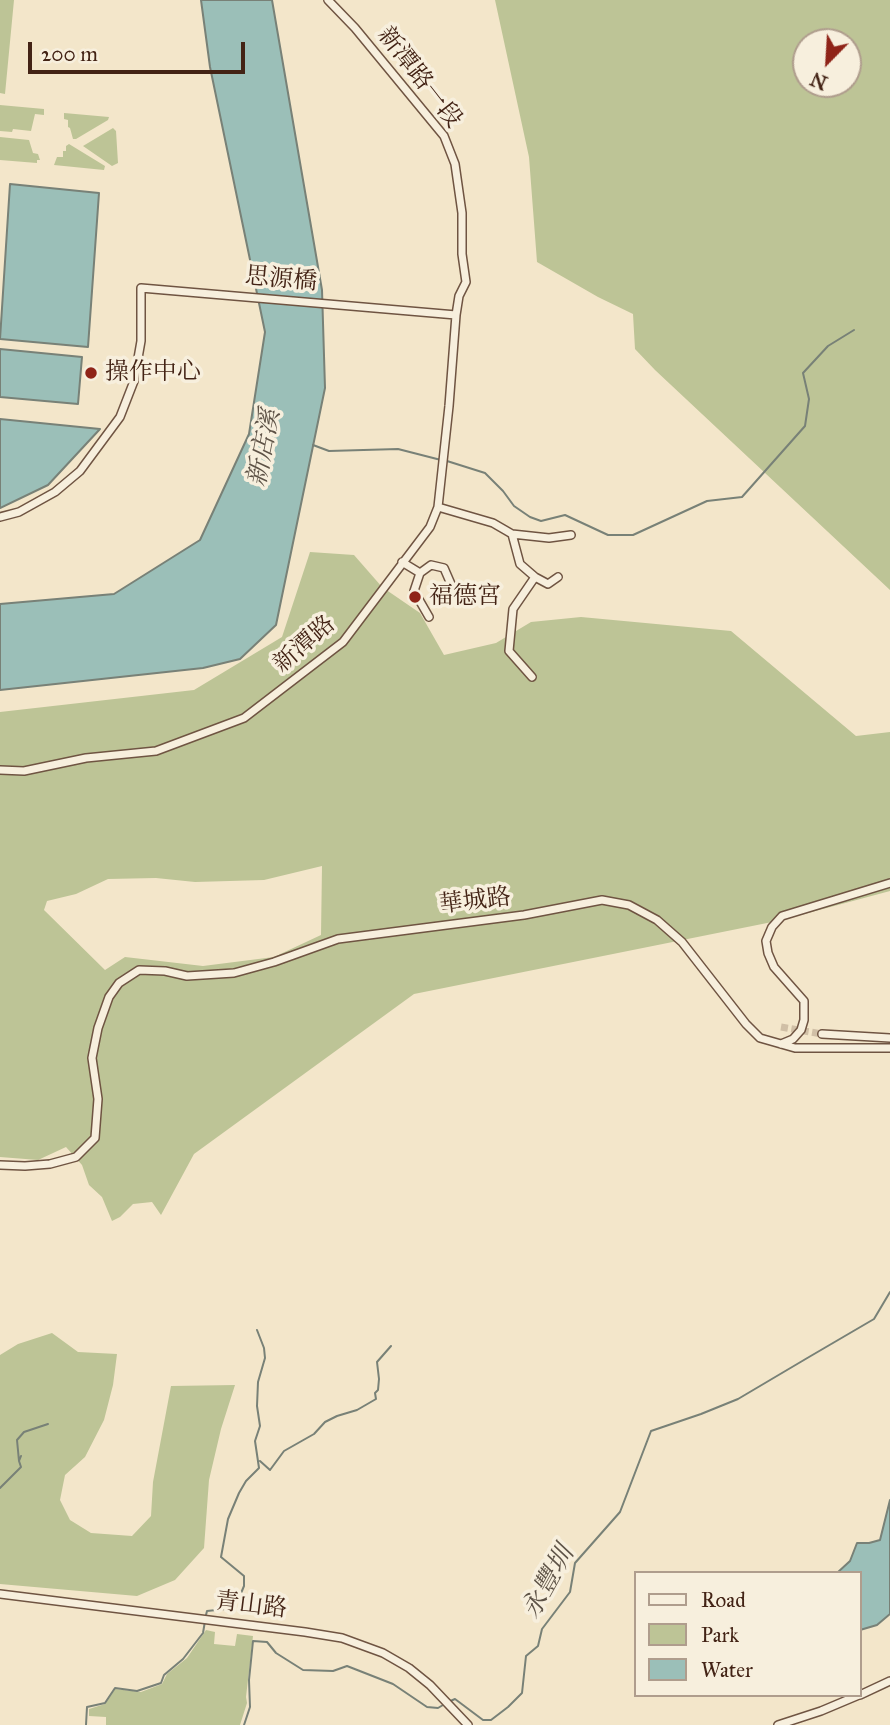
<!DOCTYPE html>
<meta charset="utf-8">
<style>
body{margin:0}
#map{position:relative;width:890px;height:1725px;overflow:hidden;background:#f3e6ca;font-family:"IM FELL Great Primer",serif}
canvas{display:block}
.legend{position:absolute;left:634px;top:1571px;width:228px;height:126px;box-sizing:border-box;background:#f7efdd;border:2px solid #af9d8d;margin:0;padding:9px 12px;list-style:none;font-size:21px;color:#432315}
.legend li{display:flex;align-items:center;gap:14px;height:35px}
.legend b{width:35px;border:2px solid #af9d8d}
.north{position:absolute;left:792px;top:28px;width:70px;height:70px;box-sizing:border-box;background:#f7efdd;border:2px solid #af9d8d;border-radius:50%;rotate:204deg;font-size:19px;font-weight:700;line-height:28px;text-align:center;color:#432315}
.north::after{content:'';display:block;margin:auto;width:24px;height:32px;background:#8f2418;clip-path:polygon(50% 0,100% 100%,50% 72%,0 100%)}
.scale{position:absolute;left:28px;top:42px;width:217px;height:32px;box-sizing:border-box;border:4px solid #432315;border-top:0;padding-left:9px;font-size:21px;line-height:24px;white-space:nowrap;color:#432315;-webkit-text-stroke:5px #f7efdd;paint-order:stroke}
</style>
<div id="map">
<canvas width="890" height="1725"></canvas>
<ul class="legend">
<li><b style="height:9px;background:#f7efdd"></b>Road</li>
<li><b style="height:19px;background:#bdc496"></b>Park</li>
<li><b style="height:19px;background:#9bbfb8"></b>Water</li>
</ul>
<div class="north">N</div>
<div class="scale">200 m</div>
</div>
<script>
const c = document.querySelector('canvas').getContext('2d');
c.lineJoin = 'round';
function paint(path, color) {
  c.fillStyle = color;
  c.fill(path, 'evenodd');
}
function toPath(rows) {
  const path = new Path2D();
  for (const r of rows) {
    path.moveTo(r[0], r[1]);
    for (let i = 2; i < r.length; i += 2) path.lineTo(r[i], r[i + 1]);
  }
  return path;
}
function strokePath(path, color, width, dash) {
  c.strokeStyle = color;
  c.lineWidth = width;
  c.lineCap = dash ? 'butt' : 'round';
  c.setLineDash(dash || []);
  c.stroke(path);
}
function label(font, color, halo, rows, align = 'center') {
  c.font = font + ' "IM FELL Great Primer","Noto Serif TC",serif';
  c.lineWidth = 7;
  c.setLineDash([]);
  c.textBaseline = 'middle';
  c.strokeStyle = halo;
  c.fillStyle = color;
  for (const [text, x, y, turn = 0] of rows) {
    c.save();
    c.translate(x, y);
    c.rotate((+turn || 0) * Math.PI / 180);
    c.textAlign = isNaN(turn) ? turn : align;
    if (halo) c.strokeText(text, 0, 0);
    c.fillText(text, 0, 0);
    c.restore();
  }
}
const green = toPath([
 [0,0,14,0,5,94,0,93],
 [495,0,890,0,890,590,655,370,635,349,633,314,598,297,537,262,529,157],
 [806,42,848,42,848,84,806,84],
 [0,105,44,109,44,115,35,114,31,131,13,129,12,132,0,131],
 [64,113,109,117,108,120,76,139,73,139,70,128,68,127,68,120,64,119],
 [113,128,116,131,118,163,112,166,83,146],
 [0,137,29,140,33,153,38,154,40,160,37,160,37,163,0,160],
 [69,144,105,166,104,170,54,165,57,157,63,157,63,151,66,151,66,146],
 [310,552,354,555,382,587,420,613,444,655,496,643,531,622,581,617,731,631,856,736,890,732,890,891,782,920,414,994,194,1154,161,1215,152,1202,133,1204,120,1217,112,1221,102,1197,89,1185,82,1165,66,1147,38,1160,0,1157,0,712,194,690,282,637],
 [322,866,321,935,274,957,203,966,125,957,105,970,44,910,47,901,76,894,108,879,156,878,195,882,264,880],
 [52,1333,78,1352,117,1354,113,1385,104,1420,85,1457,65,1475,60,1500,70,1520,91,1533,132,1536,151,1516,153,1482,171,1386,235,1385,221,1429,209,1480,204,1548,175,1580,137,1596,0,1584,0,1355,18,1344],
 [206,1630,215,1632,214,1644,235,1646,237,1634,253,1636,246,1697,247,1703,240,1725,106,1725,106,1717,89,1716,89,1709,105,1704,115,1689,141,1692,162,1684,167,1674,187,1658]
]);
const water = toPath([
 [201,0,272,0,322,290,325,388,276,625,240,659,203,668,0,690,0,604,114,594,200,540,249,434,265,332,210,67,201,0],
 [10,184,99,193,88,347,0,339,10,184],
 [0,349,82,357,78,404,0,397,0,349],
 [0,419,100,429,48,485,0,508,0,419],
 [890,1500,890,1614,877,1625,860,1630,860,1573,837,1573,850,1561,857,1543,869,1543,880,1540,890,1500]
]);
const stream = toPath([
 [313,445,329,451,398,449,441,460],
 [447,461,485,473,503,491,514,506,530,517,541,521,565,515,608,535,633,535,707,501,742,497,805,426,809,399,803,373,828,346,854,330],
 [19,1461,17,1440,24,1432,48,1424],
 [260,1461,270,1470,284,1451,314,1434,325,1422,337,1416,357,1410,376,1399,375,1393,378,1390,379,1379,377,1362,391,1346],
 [0,1488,21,1467,19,1461,21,1456],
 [206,1615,207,1611,226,1609,239,1598,244,1586,244,1576,221,1557,228,1519,239,1493,246,1481,259,1468,255,1441,260,1426,257,1406,258,1382,265,1358,264,1348,257,1330],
 [448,1702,455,1699,483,1720,491,1720,508,1707,522,1693,526,1656,538,1646,542,1629,570,1592,575,1563,620,1512,651,1431,701,1414,738,1399,809,1357,874,1319,890,1292],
 [86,1725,87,1707,105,1703,115,1688,137,1691,161,1683,164,1675,183,1659,203,1633,205,1621],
 [244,1725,250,1707,249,1680,253,1641,267,1642,276,1653,303,1670,333,1671,347,1666,393,1684,427,1707,438,1708,443,1705]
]);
const minorTunnel = toPath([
 [781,1027,822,1034]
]);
const minor = toPath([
 [438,507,493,523,512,534,520,564,535,577,513,609,509,651,532,677],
 [0,517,19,512,55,492,80,471,120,417,134,381,141,341,141,288,456,315],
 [512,534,549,538,571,535],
 [402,562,420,573,431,565,444,568,454,591],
 [420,573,414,591,429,617],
 [535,577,548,584,558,577],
 [0,770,24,771,86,758,156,751,244,718,343,642,430,527,438,507,449,406,456,315,459,296,466,282,462,254,462,213,455,164,444,136,355,28,328,0],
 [822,1034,890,1038],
 [781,1044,793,1039,801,1030,804,1020,804,1001,774,967,768,953,766,941,772,927,782,916,890,883],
 [0,1165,25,1166,50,1164,76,1157,95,1138,98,1099,92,1058,98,1028,109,997,119,983,139,970,165,971,187,976,234,973,274,962,338,939,524,915,602,900,629,905,657,920,682,942,746,1024,760,1038,795,1048,890,1048],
 [0,1594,305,1632,342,1638,383,1653,409,1668,430,1685,468,1725],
 [860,1695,890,1681],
 [778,1725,821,1711,859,1695]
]);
const markers = [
 [91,373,7,"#8f2418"],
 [415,597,7,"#8f2418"]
];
const streetNames = [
 ["新潭路一段",419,78,52],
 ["思源橋",281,280,5],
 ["新潭路",305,645,-41],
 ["華城路",475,902,-7],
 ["青山路",251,1606,7]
];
const poiNames = [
 ["操作中心",105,373],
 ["福德宮",429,597]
];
const waterNames = [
 ["新店溪",265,448,-79],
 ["永豐圳",549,1583,-61]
];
paint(green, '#bdc496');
paint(water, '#9bbfb8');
strokePath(water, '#788177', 2);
strokePath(stream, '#788177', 2);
strokePath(minorTunnel, '#d0bfa6', 7, [7, 3.5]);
strokePath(minor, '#6f5442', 10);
strokePath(minor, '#f7efdd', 7);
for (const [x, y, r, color] of markers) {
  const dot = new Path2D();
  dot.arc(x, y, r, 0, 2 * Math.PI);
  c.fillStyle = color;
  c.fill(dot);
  strokePath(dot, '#f7efdd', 2.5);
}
label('24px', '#432315', '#f7efdd', streetNames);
label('24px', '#432315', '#f7efdd', poiNames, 'left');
label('italic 26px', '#5d5246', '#f7efdd', waterNames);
</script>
